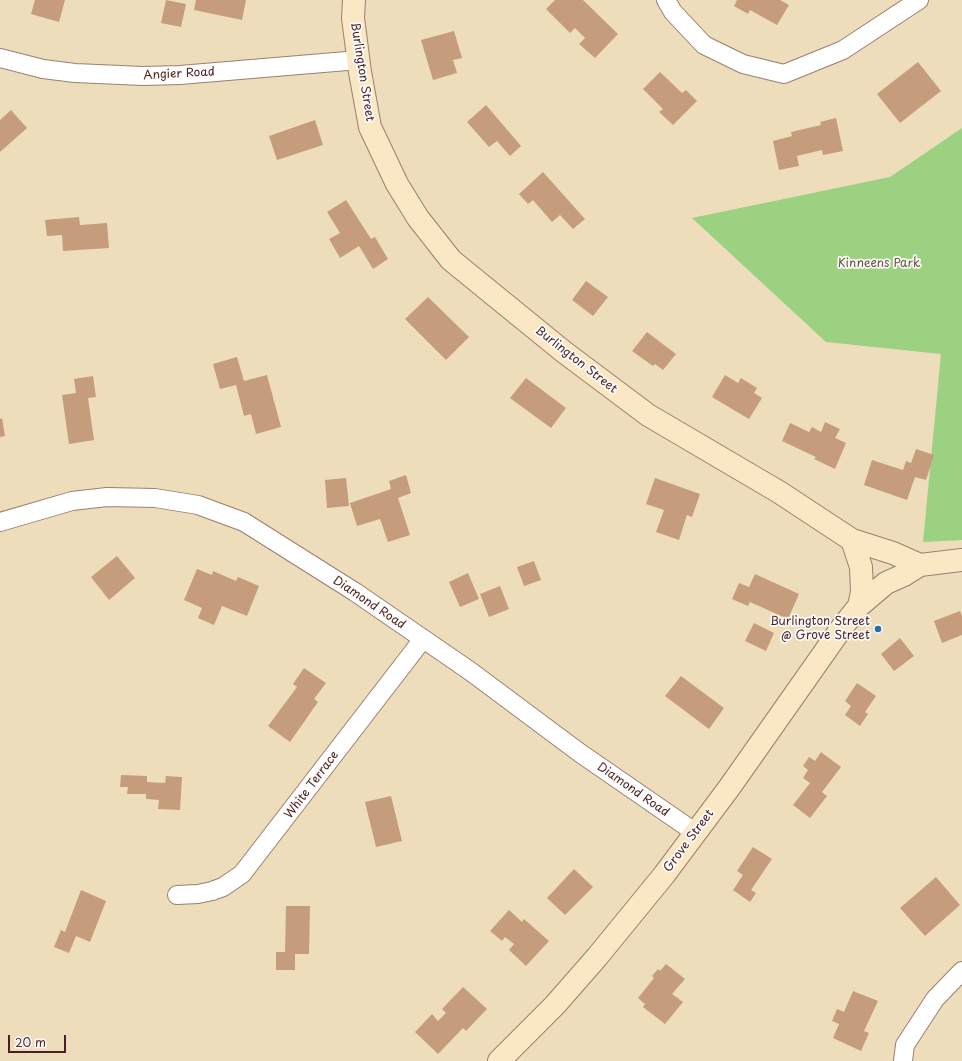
<!DOCTYPE html>
<style>
body{margin:0}
#map{position:relative;width:962px;height:1061px;overflow:hidden;background:#edddbb;font-family:"Playpen Sans",sans-serif}
canvas{display:block}
.scale{position:absolute;left:8px;top:1035px;width:58px;height:18px;box-sizing:border-box;border:2px solid #4a1f2b;border-top:0;padding-left:5px;font-size:12px;line-height:14px;white-space:nowrap;color:#4a1f2b;-webkit-text-stroke:3px #fdfcf7;paint-order:stroke}
</style>
<div id="map">
<canvas width="962" height="1061"></canvas>
<div class="scale">20 m</div>
</div>
<script>
const c = document.querySelector('canvas').getContext('2d');
c.lineJoin = 'round';
function paint(path, color) {
  c.fillStyle = color;
  c.fill(path, 'evenodd');
}
function toPath(rows) {
  const path = new Path2D();
  for (const r of rows) {
    path.moveTo(r[0], r[1]);
    for (let i = 2; i < r.length; i += 2) path.lineTo(r[i], r[i + 1]);
  }
  return path;
}
function strokePath(path, color, width, dash) {
  c.strokeStyle = color;
  c.lineWidth = width;
  c.lineCap = dash ? 'butt' : 'round';
  c.setLineDash(dash || []);
  c.stroke(path);
}
function label(font, color, halo, rows, align = 'center') {
  c.font = font + ' "Playpen Sans",sans-serif';
  c.lineWidth = 3.5;
  c.setLineDash([]);
  c.textBaseline = 'middle';
  c.strokeStyle = halo;
  c.fillStyle = color;
  for (const [text, x, y, turn = 0] of rows) {
    c.save();
    c.translate(x, y);
    c.rotate((+turn || 0) * Math.PI / 180);
    c.textAlign = isNaN(turn) ? turn : align;
    if (halo) c.strokeText(text, 0, 0);
    c.fillText(text, 0, 0);
    c.restore();
  }
}
const green = toPath([
 [962,128,962,540,923,542,941,354,826,342,692,218,890,177]
]);
const building = toPath([
 [35,0,65,0,59,22,31,14],
 [166,0,186,4,181,27,161,23],
 [196,0,246,0,242,20,194,10],
 [555,0,583,0,618,34,595,58,579,44,585,38,575,28,570,33,546,9],
 [737,0,780,0,789,5,777,25,750,10,748,14,734,6],
 [454,31,462,58,453,60,457,73,433,80,421,40],
 [918,62,941,91,900,123,877,94],
 [660,72,682,93,686,90,697,101,673,125,659,112,663,109,643,89],
 [486,105,521,146,510,156,497,141,489,147,467,122],
 [11,110,27,128,0,152,0,120],
 [836,118,843,151,823,155,822,150,797,156,799,166,779,170,773,141,792,136,791,132,821,125,820,122],
 [315,120,323,145,277,160,269,136],
 [543,172,585,219,573,229,560,215,552,222,533,200,528,204,519,194],
 [346,200,371,239,375,237,388,259,373,269,359,246,340,258,329,239,340,233,327,212],
 [79,217,80,225,107,223,109,248,63,251,62,235,47,236,45,220],
 [586,281,608,297,593,316,572,300],
 [428,297,469,337,446,360,405,319],
 [647,332,676,354,663,370,655,364,653,366,632,351],
 [237,357,244,381,267,375,281,427,256,434,251,414,244,416,236,385,220,389,213,364],
 [725,375,738,383,741,378,757,388,754,393,762,398,749,419,712,397],
 [93,376,96,397,88,398,94,440,69,444,62,395,76,393,74,379],
 [526,378,566,408,551,428,510,398],
 [2,418,5,436,0,437,0,419],
 [825,422,840,429,835,438,846,443,835,469,814,459,816,457,782,441,790,423,809,432,812,427,821,432],
 [916,449,934,455,926,480,915,477,907,500,864,485,872,460,903,470,906,461,911,463],
 [406,475,411,493,398,498,410,535,388,542,380,519,357,526,350,503,391,489,389,481],
 [346,478,349,506,327,508,325,480],
 [655,478,700,494,692,517,687,515,679,540,656,532,664,510,646,504],
 [117,556,135,578,109,600,91,577],
 [534,561,541,580,524,586,517,567],
 [197,569,212,575,213,571,236,581,238,577,259,586,247,616,222,606,214,625,198,618,202,608,184,600],
 [468,573,479,599,460,607,449,582],
 [755,574,799,594,788,619,750,602,748,606,732,599,739,583,749,587],
 [500,586,509,609,489,617,480,594],
 [960,611,962,616,962,635,942,643,934,621],
 [754,623,774,633,766,651,745,641],
 [900,638,914,656,894,671,881,654],
 [304,668,326,683,314,699,318,702,290,742,268,726,297,687,293,684],
 [681,676,724,708,709,729,665,696],
 [857,683,876,696,865,712,868,714,860,726,845,715,851,706,845,701],
 [821,752,841,767,822,792,827,796,810,818,793,805,810,783,803,778,808,770,803,766,809,757,815,761],
 [121,775,147,776,147,782,165,783,166,776,182,777,180,810,158,809,159,800,146,799,146,794,127,794,128,787,120,787],
 [391,796,402,841,376,847,365,802],
 [753,847,772,859,751,890,756,893,750,902,733,890,743,875,737,871],
 [574,869,593,887,565,915,547,898],
 [936,877,960,905,925,936,900,908],
 [81,890,106,901,90,942,76,936,69,953,54,947,61,930,65,932],
 [286,906,310,906,309,954,295,954,295,970,276,970,276,952,285,952],
 [509,910,522,922,524,919,549,941,526,966,509,950,514,944,505,937,502,941,490,931],
 [666,964,685,979,672,994,683,1002,665,1024,643,1007,645,1004,638,998,654,978,652,976,658,969,660,971],
 [463,987,487,1009,466,1031,463,1028,438,1054,415,1032,432,1014,438,1021,446,1013,442,1009],
 [853,991,878,1001,864,1031,869,1033,861,1051,833,1038,839,1024,832,1021,837,1009,844,1012]
]);
const street = toPath([
 [666,0,673,12,704,45,743,64,784,74,843,50,919,0],
 [0,58,43,69,75,73,143,76,180,75,359,60],
 [0,522,72,501,107,497,155,498,198,505,244,522,355,592,470,671,580,753,696,833],
 [177,895,198,894,212,891,223,887,242,874,423,639],
 [903,1061,905,1045,935,999,962,971]
]);
const secondary = toPath([
 [354,0,353,18,360,72,370,127,397,184,418,218,451,260,564,352,648,415,779,492,852,540,893,553,920,565,962,560],
 [852,540,861,567,862,592,859,606],
 [499,1061,555,1005,597,957,664,875,729,788,843,626,859,606,886,583,904,575,920,565]
]);
const markers = [
 [878,629,4,"#1f6fb2"]
];
const streetNames = [
 ["Burlington Street",362,72,81],
 ["Angier Road",179,74,-3],
 ["Burlington Street",576,360,38],
 ["Diamond Road",369,603,34],
 ["White Terrace",312,785,-53],
 ["Diamond Road",633,790,35],
 ["Grove Street",689,841,-53]
];
const parkNames = [
 ["Kinneens Park",879,264]
];
const poiNames = [
 ["Burlington Street",870,622],
 ["@ Grove Street",870,636]
];
paint(green, '#9cd182');
paint(building, '#c59d7c');
strokePath(street, '#9c7e73', 20);
strokePath(secondary, '#9c7e73', 24);
strokePath(street, '#fff', 18);
strokePath(secondary, '#fae7c3', 22);
for (const [x, y, r, color] of markers) {
  const dot = new Path2D();
  dot.arc(x, y, r, 0, 2 * Math.PI);
  c.fillStyle = color;
  c.fill(dot);
  strokePath(dot, '#fdfcf7', 1.5);
}
label('12px', '#4a1f2b', '#fdfcf7', streetNames);
label('12px', '#635445', '#fdfcf7', parkNames);
label('12px', '#4a1f2b', '#fdfcf7', poiNames, 'right');
</script>
